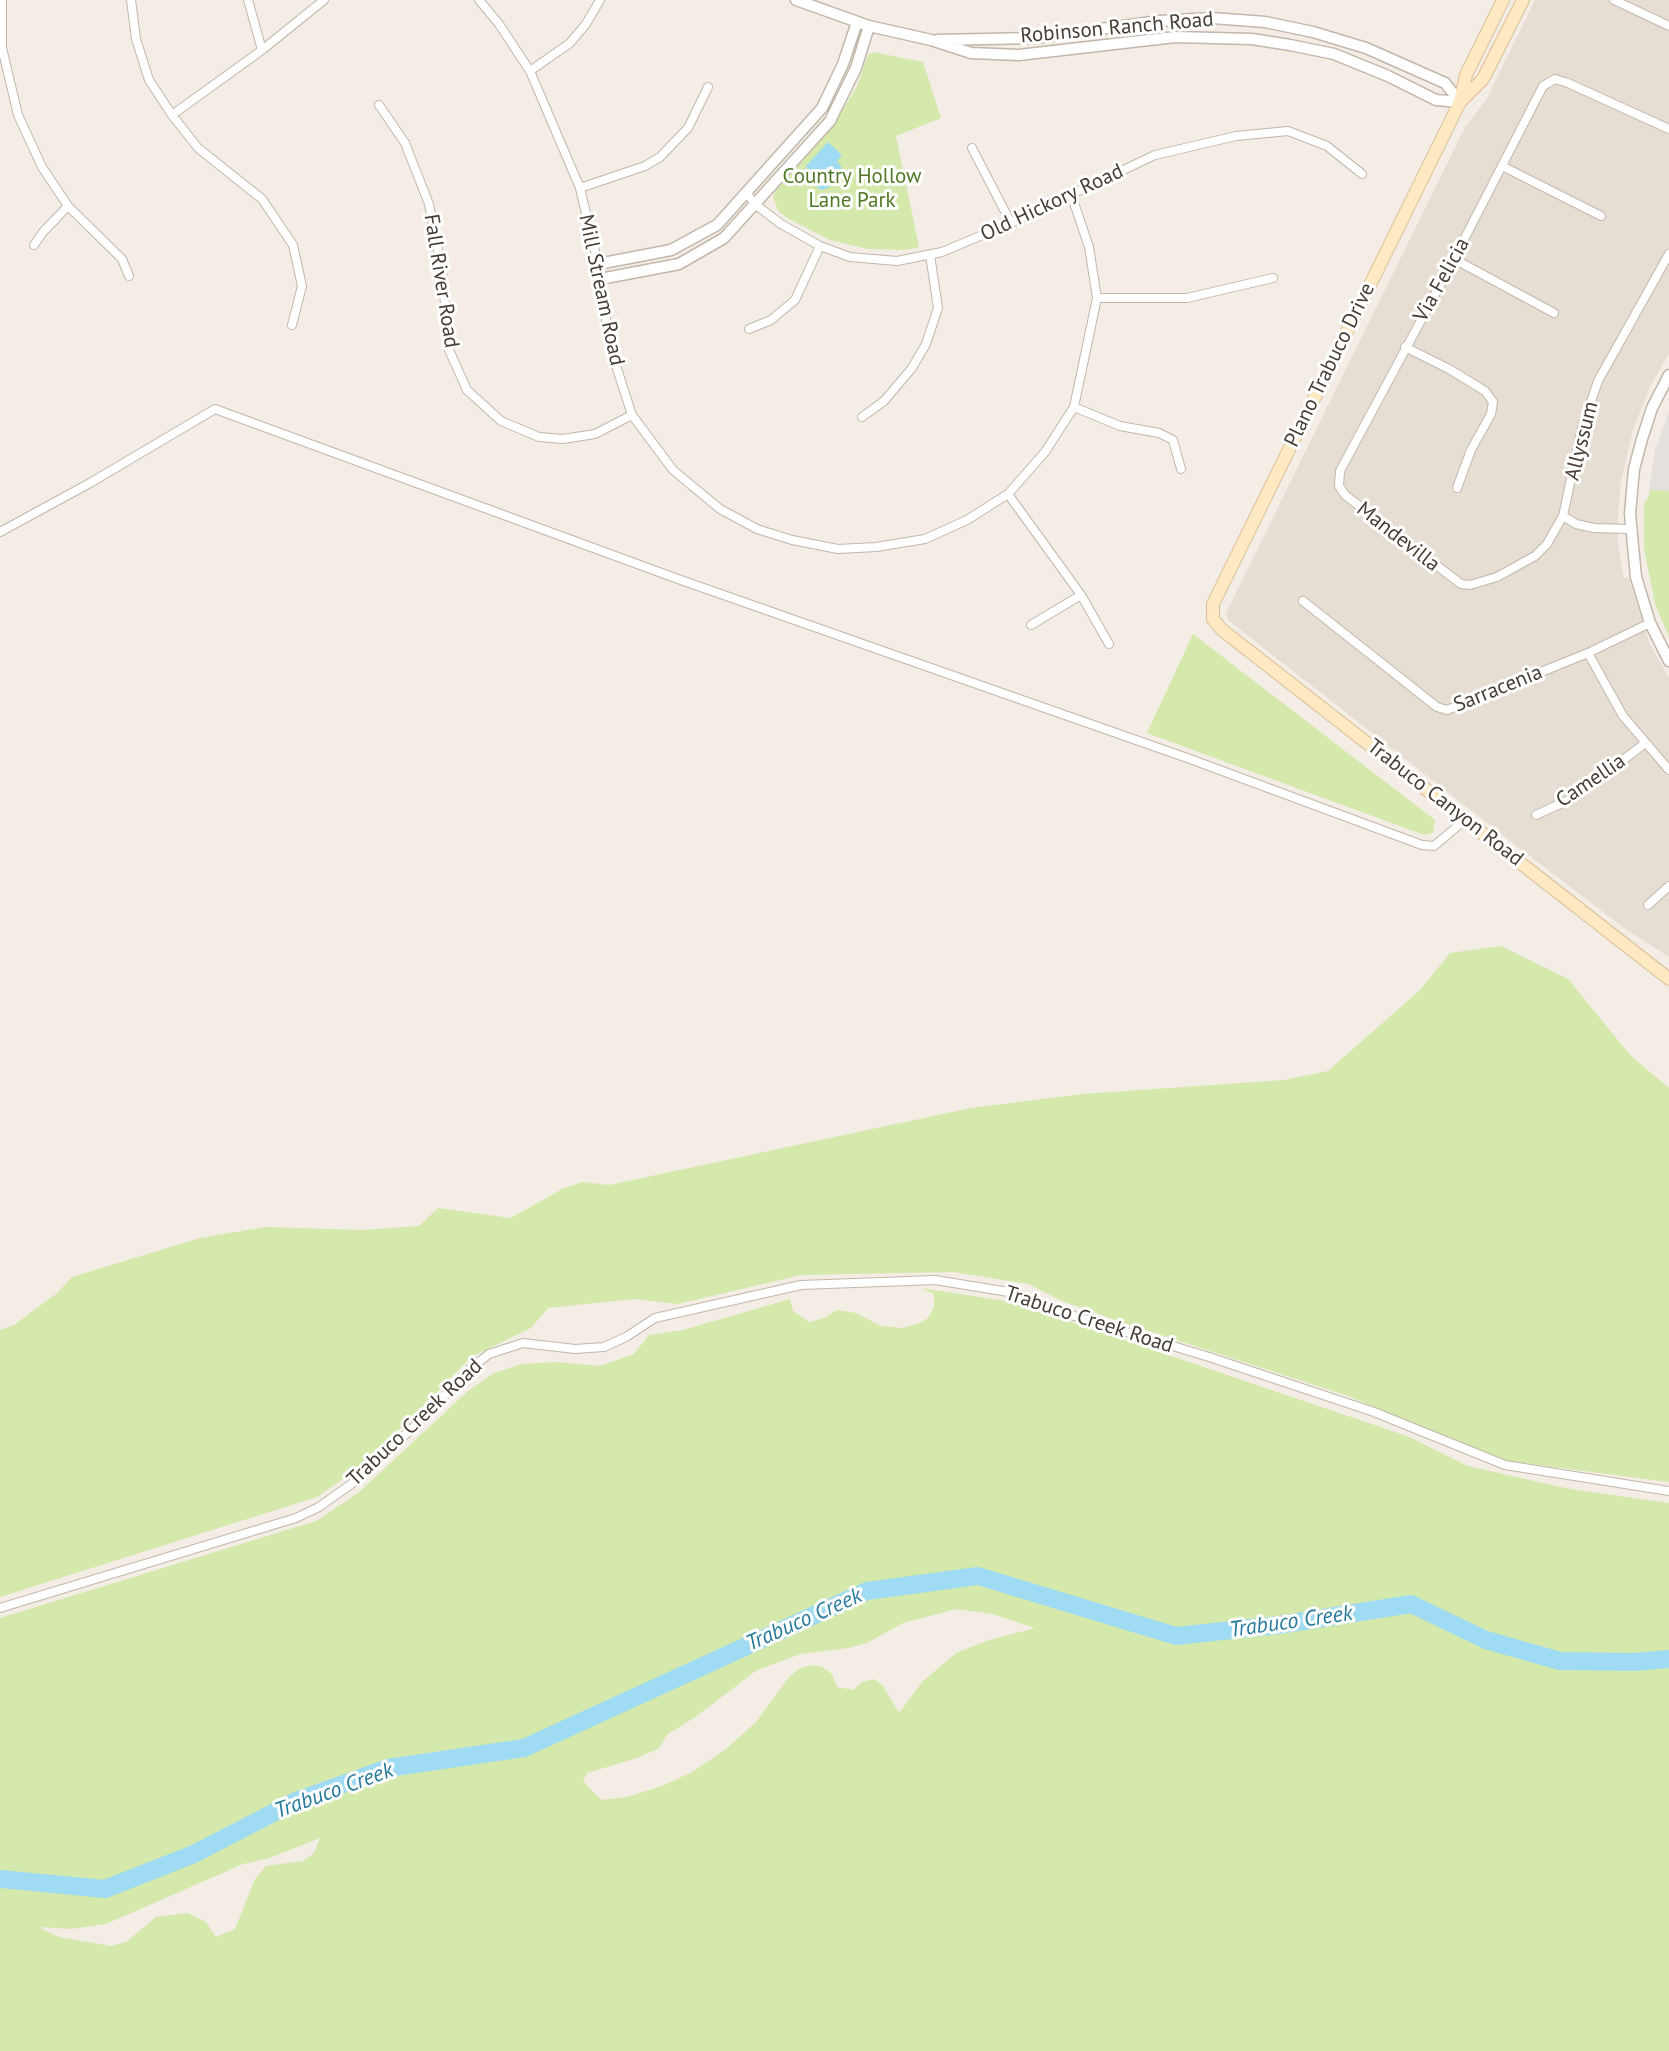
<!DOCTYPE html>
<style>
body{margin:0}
canvas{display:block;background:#f3ede5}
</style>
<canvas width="1669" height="2051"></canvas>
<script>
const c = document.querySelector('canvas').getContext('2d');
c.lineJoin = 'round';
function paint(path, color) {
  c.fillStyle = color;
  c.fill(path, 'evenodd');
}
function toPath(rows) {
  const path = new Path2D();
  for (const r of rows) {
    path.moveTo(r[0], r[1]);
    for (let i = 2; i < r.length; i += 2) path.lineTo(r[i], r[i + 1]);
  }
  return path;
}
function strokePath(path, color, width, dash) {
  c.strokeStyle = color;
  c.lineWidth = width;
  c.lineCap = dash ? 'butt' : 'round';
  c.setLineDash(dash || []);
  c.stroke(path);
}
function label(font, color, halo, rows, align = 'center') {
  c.font = font + ' "PT Sans",sans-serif';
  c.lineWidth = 6;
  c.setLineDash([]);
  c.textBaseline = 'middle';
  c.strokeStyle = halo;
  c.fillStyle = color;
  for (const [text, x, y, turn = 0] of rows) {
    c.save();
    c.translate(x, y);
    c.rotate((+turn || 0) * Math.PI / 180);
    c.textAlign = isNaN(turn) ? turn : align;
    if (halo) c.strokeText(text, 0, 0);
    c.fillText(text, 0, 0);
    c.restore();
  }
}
const residential = toPath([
 [1535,0,1669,0,1669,353,1650,387,1633,430,1621,481,1618,518,1618,544,1624,578,1628,577,1650,644,1669,678,1669,957,1624,928,1492,827,1228,620,1226,613,1465,127,1486,100]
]);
const green = toPath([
 [873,52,923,62,941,118,896,136,919,247,905,250,868,249,830,240,787,218,778,211,773,197,776,190,837,120,858,84,868,55],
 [1654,489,1669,491,1669,637,1655,604,1644,549,1644,504,1650,494,1649,490],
 [1193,634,1435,820,1433,833,1424,835,1147,733],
 [1501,946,1568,979,1630,1055,1669,1088,1669,1482,1499,1460,1348,1396,1115,1320,1062,1301,1028,1284,953,1272,801,1275,678,1304,634,1299,548,1308,531,1328,471,1357,419,1411,350,1474,317,1497,0,1597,0,1330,14,1325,56,1294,72,1277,200,1238,265,1227,362,1230,419,1226,438,1208,511,1218,562,1189,582,1182,609,1185,971,1108,1082,1094,1284,1080,1328,1071,1420,990,1450,953],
 [921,1288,1012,1302,1407,1436,1468,1466,1570,1489,1669,1503,1669,2051,0,2051,0,1618,316,1521,358,1493,468,1391,494,1373,522,1364,556,1362,600,1366,634,1354,649,1335,683,1330,790,1299,793,1311,809,1322,824,1318,837,1310,856,1313,881,1326,902,1328,918,1324,928,1318,934,1307,934,1294],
 [956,1609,992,1614,1035,1628,986,1641,956,1653,923,1681,899,1713,883,1686,874,1679,862,1682,853,1690,837,1687,832,1674,822,1667,812,1665,800,1668,789,1677,756,1722,726,1749,692,1772,662,1786,627,1797,601,1800,583,1781,587,1773,637,1758,658,1749,668,1734,694,1718,757,1670,801,1654,848,1648,867,1643,903,1623],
 [320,1838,314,1853,303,1861,266,1866,255,1879,235,1929,216,1937,206,1922,188,1913,156,1917,126,1942,111,1946,59,1937,38,1927,71,1929,106,1924,243,1864,270,1858]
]);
const parking = toPath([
 [1669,411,1669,491,1649,490,1655,450]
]);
const water = toPath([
 [828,142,842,155,837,161,842,168,829,187,822,190,817,187,806,166]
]);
const river = toPath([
 [0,1879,105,1889,194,1854,296,1801,388,1768,524,1748,867,1591,978,1576,1176,1636,1279,1625,1411,1604,1486,1640,1560,1661,1634,1662,1669,1659]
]);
const minor = toPath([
 [2,0,2,48,18,115,42,167,68,206,122,259,129,276],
 [131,0,136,39,149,80,172,115,198,148,262,199,293,245,302,286,292,325],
 [248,0,262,50],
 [479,0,499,24,530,71,580,188,598,264,610,347,632,415,673,470,720,509,757,529,792,540,838,549,876,547,925,539,967,520,1008,494,1045,452,1074,407,1097,298,1089,247,1071,194],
 [1614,0,1669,26],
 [530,71,570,43,586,24,600,0],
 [379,105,405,143,429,204,442,271,449,350,467,390,501,421,539,437,563,439,595,434,632,415],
 [172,115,262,50,324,0],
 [1669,129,1568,83,1555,79,1543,86,1454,259,1340,471,1339,486,1345,495,1461,584,1470,585,1497,577,1535,556,1547,544,1563,516,1582,428,1598,381,1669,254],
 [972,148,1011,223],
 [1502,166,1601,216],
 [580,188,645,166,660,157,688,128,708,87],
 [747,194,756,205,781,224,820,246,850,257,897,261,942,252,1011,223,1155,155,1236,136,1288,131,1327,146,1362,174],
 [34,245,43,232,68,206],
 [1454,259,1554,313],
 [1097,298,1187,298,1273,278],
 [749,329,771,320,795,300,820,246],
 [1405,347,1449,369,1485,391,1493,402,1491,414,1471,450,1457,488],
 [1074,407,1120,426,1159,433,1173,440,1181,469],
 [862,417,884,401,912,368,926,344,938,308,930,255],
 [1008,494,1081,595,1109,644],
 [1563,516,1576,524,1594,528,1630,529],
 [0,532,90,483,215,409,678,579,1190,759,1422,845,1434,846,1466,819],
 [1303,601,1437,707,1447,710,1588,653,1650,623],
 [1031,625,1081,595],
 [1588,653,1623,716,1669,770],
 [1536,815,1575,797,1644,744],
 [1648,905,1669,886],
 [0,1608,296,1518,319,1507,350,1485,430,1412,464,1374,489,1354,523,1343,575,1349,604,1347,626,1337,655,1318,801,1285,935,1280,1015,1293,1071,1315,1209,1357,1374,1412,1505,1465,1669,1491]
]);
const tertiary = toPath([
 [796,0,869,26,931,40,971,53,1019,55,1175,37,1252,39,1290,45,1334,54,1388,76,1436,100,1460,102],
 [937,40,1035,38,1159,21,1212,18,1265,22,1313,32,1366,48,1445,83,1460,102],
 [598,264,671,250,717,225,822,108,843,64,857,22],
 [600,279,679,264,724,238,830,121,856,68,869,26],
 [1669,375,1652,408,1642,439,1634,469,1630,514,1636,577,1650,623,1669,661]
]);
const secondary = toPath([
 [1503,0,1466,75,1460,102,1213,604,1213,619,1221,629,1669,979],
 [1461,101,1483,79,1523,0]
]);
const streetNames = [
 ["Robinson Ranch Road",1117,28,-5],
 ["Old Hickory Road",1052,203,-25],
 ["Via Felicia",1442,280,-61],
 ["Fall River Road",441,281,81],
 ["Mill Stream Road",601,290,78],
 ["Plano Trabuco Drive",1330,365,-64],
 ["Allyssum",1582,441,-76],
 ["Mandevilla",1398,537,38],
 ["Sarracenia",1498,689,-22],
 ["Camellia",1591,781,-34],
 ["Trabuco Canyon Road",1445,803,38],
 ["Trabuco Creek Road",1089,1320,18],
 ["Trabuco Creek Road",415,1423,-43]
];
const parkNames = [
 ["Country Hollow",852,177],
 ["Lane Park",852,201]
];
const waterNames = [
 ["Trabuco Creek",804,1620,-24],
 ["Trabuco Creek",1291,1622,-8],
 ["Trabuco Creek",334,1791,-20]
];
paint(residential, '#e7ded3');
paint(green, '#d5e9ac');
paint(parking, '#e4e0dd');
paint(water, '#9fdbf2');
strokePath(river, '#9fdbf2', 18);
strokePath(minor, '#c2b7aa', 10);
strokePath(tertiary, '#c2b7aa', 13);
strokePath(secondary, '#d8be95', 14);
strokePath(minor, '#fff', 8);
strokePath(tertiary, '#fff', 10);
strokePath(secondary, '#ffe9c3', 12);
label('21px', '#463d34', '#fff', streetNames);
label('21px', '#507926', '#fff', parkNames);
label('italic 22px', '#267a9c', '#fff', waterNames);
</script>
